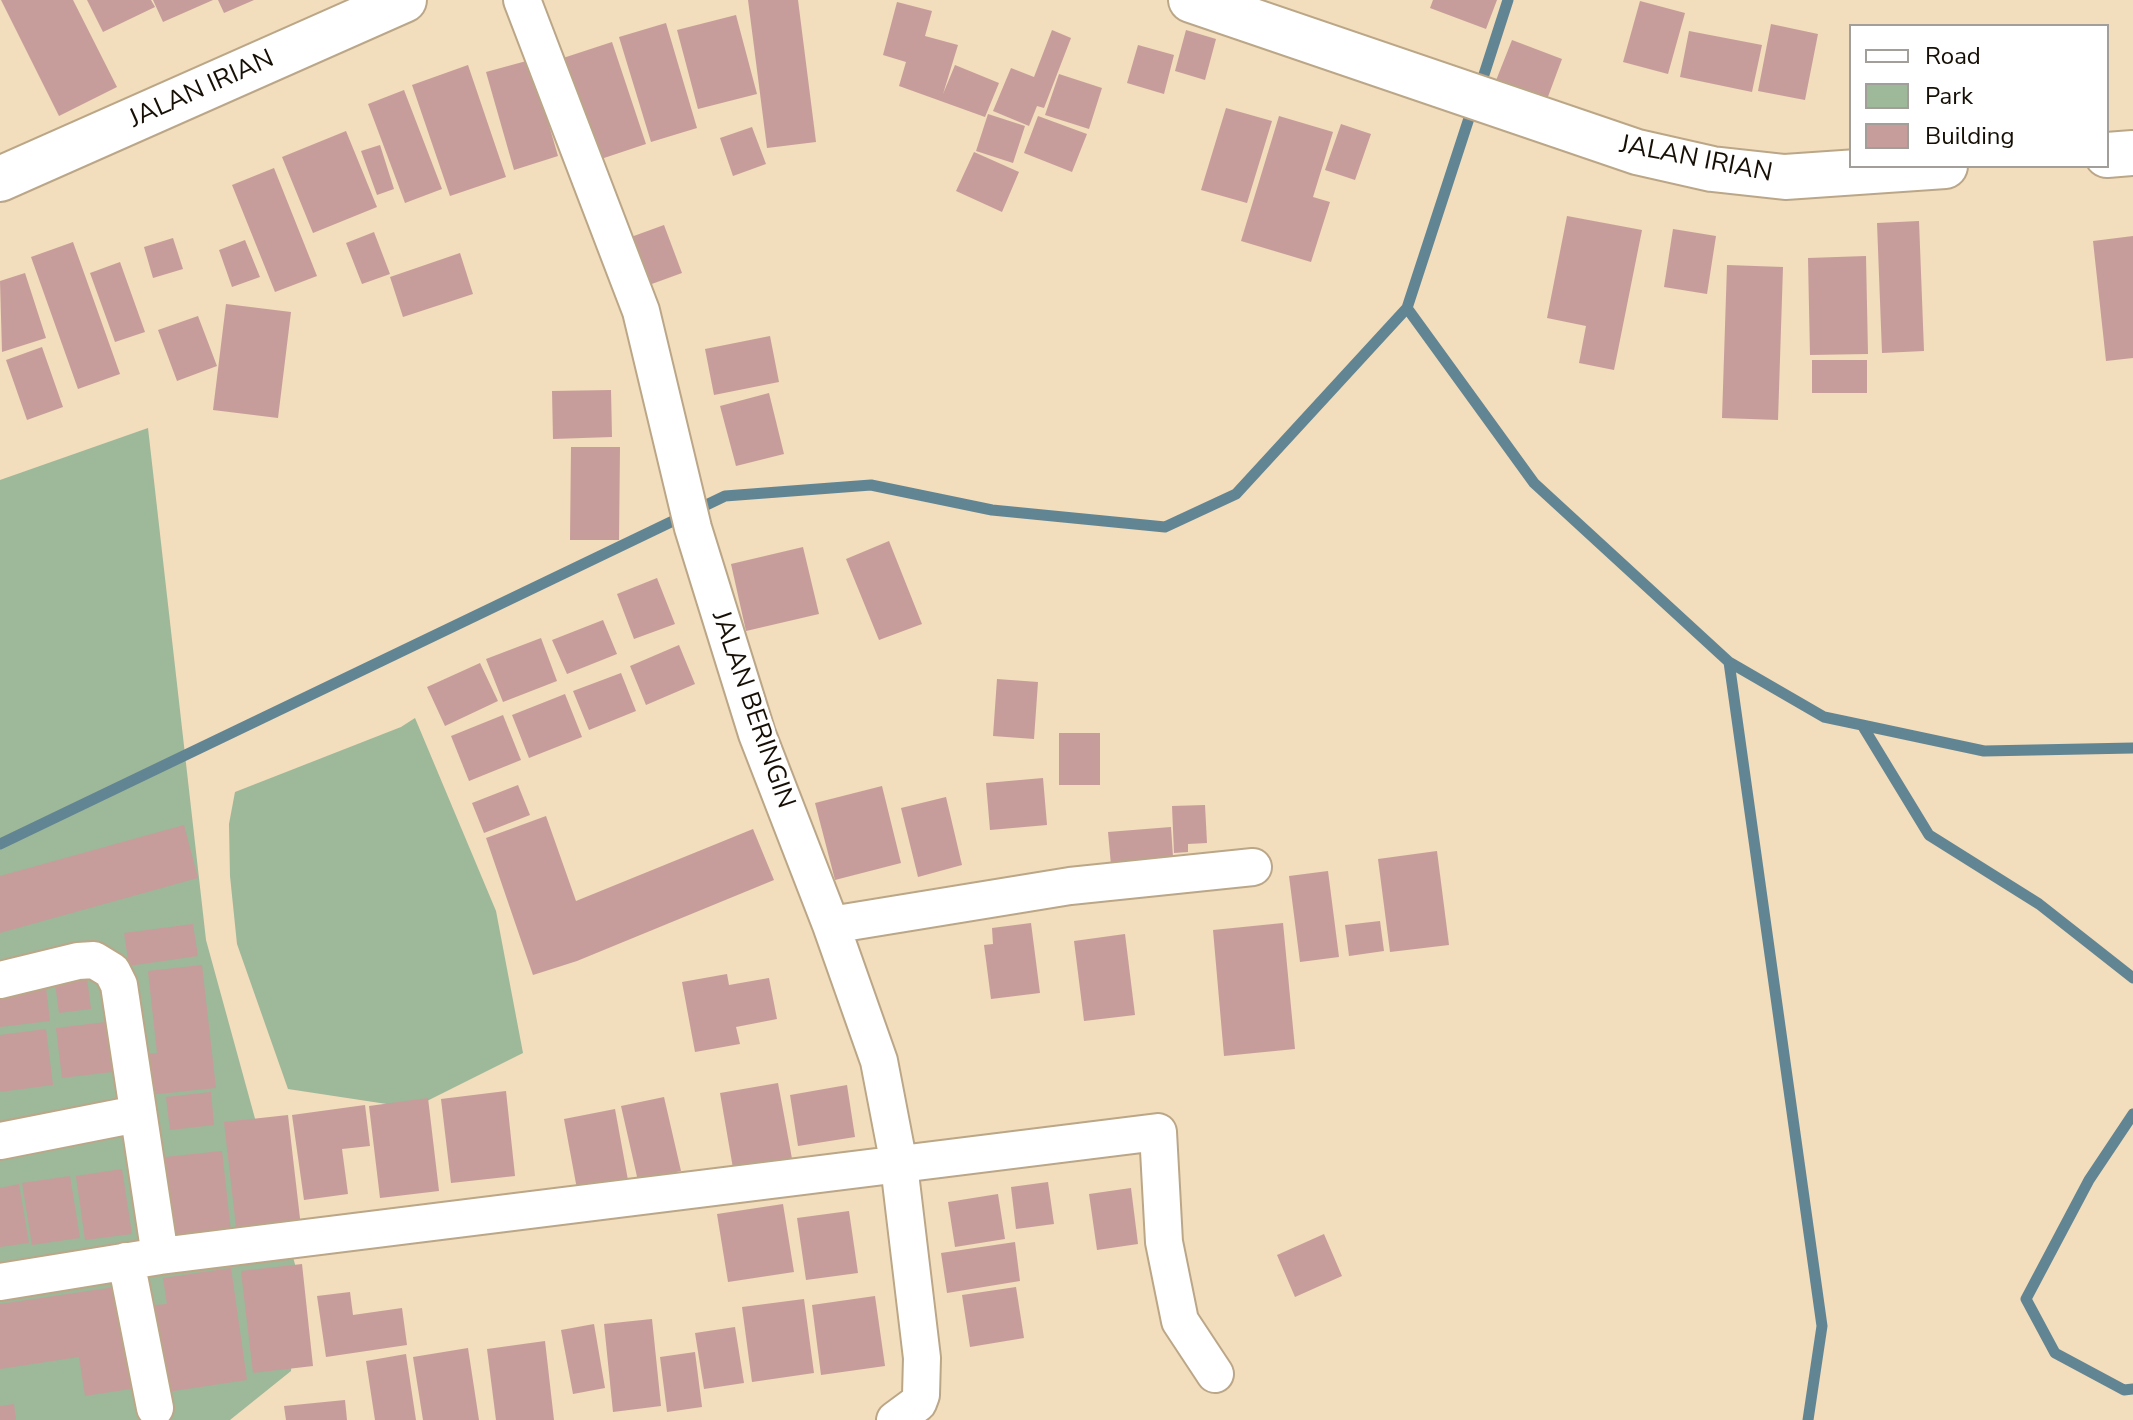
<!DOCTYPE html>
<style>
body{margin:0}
#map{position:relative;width:2133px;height:1420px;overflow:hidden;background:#f2ddbc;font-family:"Nunito Sans",sans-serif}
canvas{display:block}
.legend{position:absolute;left:1849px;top:24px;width:260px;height:144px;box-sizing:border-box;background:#fff;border:2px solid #a29f9b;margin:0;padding:10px 14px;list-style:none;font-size:24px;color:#160f05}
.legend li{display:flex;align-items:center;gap:16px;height:40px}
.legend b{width:40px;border:2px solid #a29f9b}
</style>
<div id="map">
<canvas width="2133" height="1420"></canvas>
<ul class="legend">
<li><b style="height:10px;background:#fff"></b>Road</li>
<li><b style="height:22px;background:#9eb89a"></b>Park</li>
<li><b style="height:22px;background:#c69d9b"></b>Building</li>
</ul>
</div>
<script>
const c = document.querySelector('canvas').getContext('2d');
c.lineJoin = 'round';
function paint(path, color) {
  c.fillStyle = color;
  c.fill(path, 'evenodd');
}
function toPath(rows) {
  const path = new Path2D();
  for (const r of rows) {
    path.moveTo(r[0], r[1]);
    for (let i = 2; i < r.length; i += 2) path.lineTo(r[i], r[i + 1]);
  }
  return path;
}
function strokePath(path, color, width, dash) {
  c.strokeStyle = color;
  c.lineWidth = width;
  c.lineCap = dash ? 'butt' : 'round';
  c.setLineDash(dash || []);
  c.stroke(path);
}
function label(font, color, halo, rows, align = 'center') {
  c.font = font + ' "Nunito Sans",sans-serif';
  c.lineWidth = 7;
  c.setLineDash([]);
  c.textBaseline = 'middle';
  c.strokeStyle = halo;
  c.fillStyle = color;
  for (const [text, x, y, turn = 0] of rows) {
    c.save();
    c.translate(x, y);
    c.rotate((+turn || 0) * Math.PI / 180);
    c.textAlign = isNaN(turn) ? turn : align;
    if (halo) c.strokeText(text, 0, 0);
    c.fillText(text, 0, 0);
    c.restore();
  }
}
const green = toPath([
 [148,428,206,940,296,1268,291,1371,230,1420,0,1420,0,480],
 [415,718,496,911,523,1053,413,1108,288,1089,237,944,230,876,229,824,235,792,401,727]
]);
const stream = toPath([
 [1479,90,1508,0],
 [1407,308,1534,483,1729,662,1822,1326,1808,1420],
 [1729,662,1824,717,1862,725,1984,751,2133,748],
 [1862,725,1929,835,2039,904,2133,978],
 [0,844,725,496,871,485,992,510,1165,527,1236,494,1407,308,1473,106],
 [2133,1114,2089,1180,2026,1299,2055,1353,2124,1390,2133,1389]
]);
const building = toPath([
 [1,0,73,0,117,87,59,116],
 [87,0,151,0,155,7,103,32],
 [153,0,213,0,163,22],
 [218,0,254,0,224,13],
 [748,0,798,0,816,142,767,148],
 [1433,0,1497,0,1486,29,1430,8],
 [1640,1,1685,13,1668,74,1623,62],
 [897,2,932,11,925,36,958,45,943,94,955,65,999,83,985,117,899,86,906,62,883,55],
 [736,15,757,94,698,109,677,30],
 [666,23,697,128,651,142,619,37],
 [1771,24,1818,34,1805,100,1758,91],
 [1052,30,1071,38,1044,108,1037,106,1029,126,993,111,1011,68,1034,77],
 [1186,30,1216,39,1205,80,1175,71],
 [1689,31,1762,45,1752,92,1680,77],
 [1512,40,1562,59,1546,102,1495,83],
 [612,42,646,144,592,162,557,60],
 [1138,45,1174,55,1164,94,1127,83],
 [530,60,558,156,514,170,486,72],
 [468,65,506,177,450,196,412,85],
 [1059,74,1102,88,1089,129,1045,115],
 [404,90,442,189,405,203,368,104],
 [1226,108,1272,121,1247,203,1201,190],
 [988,114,1025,126,1013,163,976,151],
 [1038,116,1087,134,1072,172,1024,153],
 [1279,116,1333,132,1313,197,1330,202,1311,262,1241,241],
 [1341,124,1371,134,1355,180,1325,170],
 [752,127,766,164,733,176,720,138],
 [346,131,377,207,313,233,282,157],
 [380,145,394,189,377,195,361,151],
 [974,152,1019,172,1002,212,956,191],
 [274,168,317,276,275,292,232,185],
 [1567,216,1642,230,1614,370,1579,363,1586,326,1547,318],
 [1919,221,1924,351,1882,353,1877,223],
 [664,225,682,273,649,285,631,237],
 [1673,229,1716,236,1707,294,1664,287],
 [374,232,390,274,362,284,346,243],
 [2133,236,2133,358,2106,361,2093,241],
 [173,238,183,269,153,278,144,247],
 [245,240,260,277,232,287,219,250],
 [73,242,120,374,78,389,31,257],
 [460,253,473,294,403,317,390,277],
 [1866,256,1868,354,1810,355,1808,258],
 [120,262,145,332,115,342,90,273],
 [1727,265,1783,267,1778,420,1722,418],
 [25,273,46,338,2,352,0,281],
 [226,304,291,312,278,418,213,410],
 [198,316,217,366,177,381,158,330],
 [770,336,779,382,714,395,705,349],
 [42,347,63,407,27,420,6,360],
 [1812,360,1867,360,1867,393,1812,393],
 [611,390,612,437,553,439,552,391],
 [769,393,784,454,736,466,720,406],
 [571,447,620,447,619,540,570,540],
 [889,541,922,624,879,640,846,559],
 [803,547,819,614,746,631,731,564],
 [657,578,675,624,634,639,617,594],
 [603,620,617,654,567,674,552,640],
 [541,638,557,681,503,702,486,659],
 [679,645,695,684,646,705,630,666],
 [480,663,498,701,445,726,427,687],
 [621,673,636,711,589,730,573,691],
 [997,679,1038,682,1034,739,993,736],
 [565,694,582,737,529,758,512,715],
 [503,715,521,760,469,781,451,736],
 [1059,733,1100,733,1100,785,1059,785],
 [1043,778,1047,825,990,830,986,783],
 [518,785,530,815,484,833,472,803],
 [882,786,901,863,835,880,815,803],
 [946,797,962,865,918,877,901,808],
 [1205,805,1207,843,1188,844,1188,852,1174,853,1172,806],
 [546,816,576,901,753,829,774,880,577,961,533,975,486,838],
 [184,825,198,878,0,933,0,876],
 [1171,827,1174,872,1112,876,1108,832],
 [1437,851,1449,945,1390,952,1378,859],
 [1328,871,1339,957,1300,962,1289,876],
 [1380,921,1384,951,1349,956,1345,925],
 [1031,923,1040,993,991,999,984,945,993,944,992,928],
 [1283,923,1295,1049,1224,1056,1213,930],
 [193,924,198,956,129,966,124,933],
 [1125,934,1135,1015,1084,1021,1074,941],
 [202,965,216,1088,149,1095,144,1054,157,1053,148,971],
 [86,970,91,1009,59,1013,54,975],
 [727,974,729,985,769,978,777,1019,736,1027,740,1044,695,1052,682,982],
 [46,988,50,1021,0,1027,0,993],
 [106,1022,112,1072,62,1078,56,1028],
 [46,1029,53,1085,0,1092,0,1035],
 [778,1083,793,1164,734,1174,720,1093],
 [847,1085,855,1137,798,1146,790,1095],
 [506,1091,515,1176,451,1183,441,1099],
 [211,1092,214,1125,170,1130,166,1097],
 [664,1097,681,1171,638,1181,621,1106],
 [428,1098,439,1191,380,1198,369,1106],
 [365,1105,370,1146,342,1149,348,1194,304,1200,292,1115],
 [615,1109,630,1191,579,1200,564,1119],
 [288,1115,301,1227,237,1235,224,1122],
 [222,1151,231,1232,165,1239,156,1158],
 [122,1169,132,1234,85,1240,76,1176],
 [70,1176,80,1238,32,1245,22,1183],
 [1048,1182,1054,1224,1016,1229,1011,1187],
 [19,1184,29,1243,0,1247,0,1188],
 [1131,1188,1138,1244,1097,1250,1089,1194],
 [998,1194,1005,1239,955,1247,948,1202],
 [783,1204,794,1272,728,1282,717,1214],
 [849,1211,858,1273,806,1280,797,1218],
 [1324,1234,1342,1276,1295,1297,1277,1255],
 [1015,1242,1020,1281,947,1293,941,1253],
 [302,1264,313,1366,253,1373,241,1271],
 [231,1268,247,1380,167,1392,155,1305,167,1304,163,1278],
 [122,1286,137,1388,85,1396,79,1357,0,1369,0,1304],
 [1016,1287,1024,1338,970,1347,962,1295],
 [350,1292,353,1315,402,1308,407,1345,326,1357,317,1296],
 [875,1296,885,1366,821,1375,812,1305],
 [804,1299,814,1373,752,1382,742,1307],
 [652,1319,661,1406,613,1412,604,1324],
 [594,1324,605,1388,573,1394,561,1330],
 [735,1327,744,1383,704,1389,695,1333],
 [545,1341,554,1420,496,1420,487,1349],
 [468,1348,479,1420,423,1420,413,1357],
 [695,1352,702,1407,667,1412,660,1357],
 [406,1354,416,1420,375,1420,366,1361],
 [345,1400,347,1420,286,1420,284,1406],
 [14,1404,16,1420,0,1420,0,1406]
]);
const minor = toPath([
 [522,0,641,311,693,528,757,734,831,925,879,1061,899,1165,922,1358,921,1395,918,1403,895,1420],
 [831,925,1070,886,1253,867],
 [0,980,78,961,94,960,112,971,119,985,160,1256],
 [0,1141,137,1114],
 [126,1261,155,1408],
 [0,1282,160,1256,1158,1132,1164,1242,1180,1321,1215,1374]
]);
const major = toPath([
 [1191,0,1637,152,1712,169,1785,177,1945,166],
 [2107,155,2133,153],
 [0,179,404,0]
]);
const streetNames = [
 ["JALAN IRIAN",202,90,-24],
 ["JALAN IRIAN",1696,160,11],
 ["JALAN BERINGIN",752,710,71]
];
paint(green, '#9eb89a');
strokePath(stream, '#628594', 11);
paint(building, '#c69d9b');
strokePath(minor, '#bba788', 40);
strokePath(major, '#bba788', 48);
strokePath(minor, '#fff', 36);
strokePath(major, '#fff', 44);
label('26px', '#160f05', '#fff', streetNames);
</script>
